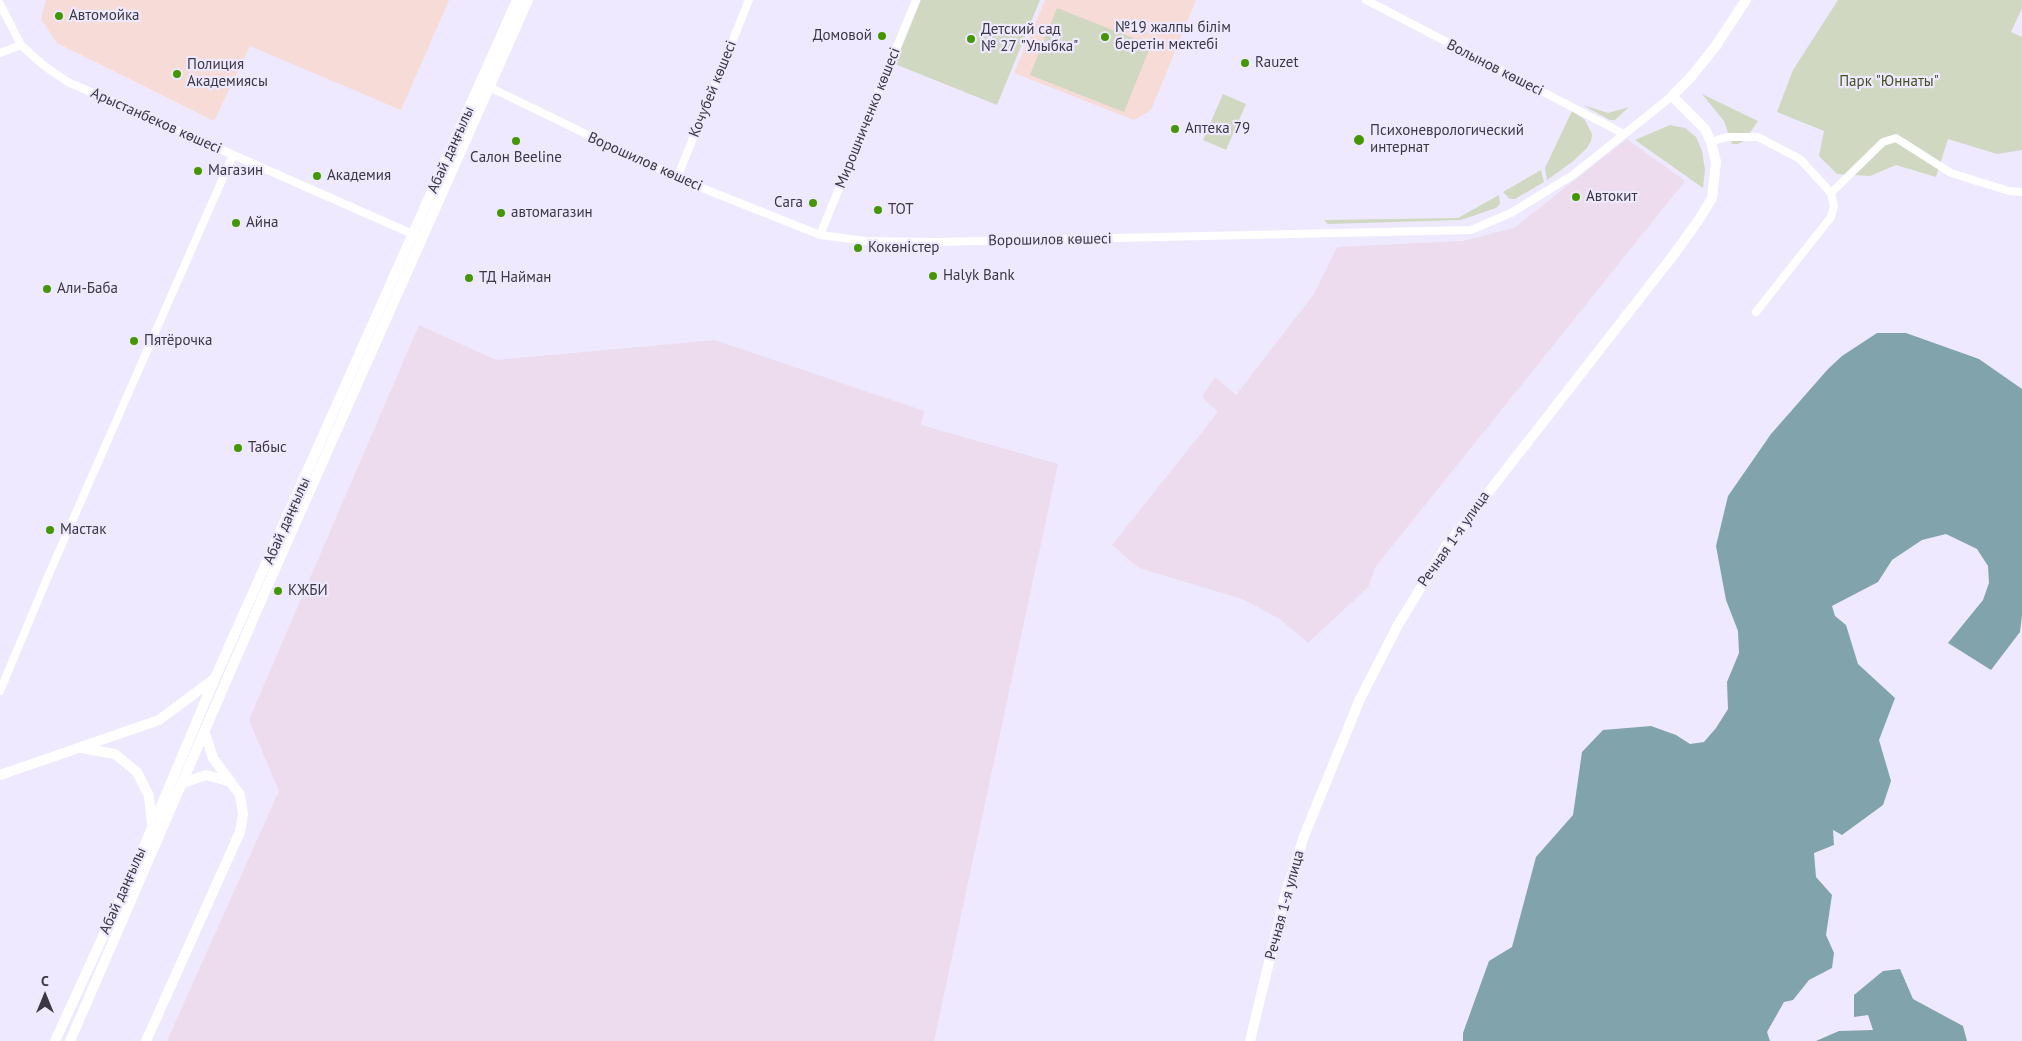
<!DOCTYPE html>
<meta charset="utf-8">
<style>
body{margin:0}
#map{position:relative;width:2022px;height:1041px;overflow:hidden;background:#eee9fe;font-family:"PT Sans",sans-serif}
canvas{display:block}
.north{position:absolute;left:20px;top:971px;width:50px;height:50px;-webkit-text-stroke:4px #eee9fe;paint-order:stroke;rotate:0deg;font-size:14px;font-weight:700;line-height:20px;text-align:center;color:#3b3843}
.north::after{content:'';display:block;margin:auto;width:18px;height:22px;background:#3b3843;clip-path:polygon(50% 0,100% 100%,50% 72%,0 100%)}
</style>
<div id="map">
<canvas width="2022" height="1041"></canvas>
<div class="north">С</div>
</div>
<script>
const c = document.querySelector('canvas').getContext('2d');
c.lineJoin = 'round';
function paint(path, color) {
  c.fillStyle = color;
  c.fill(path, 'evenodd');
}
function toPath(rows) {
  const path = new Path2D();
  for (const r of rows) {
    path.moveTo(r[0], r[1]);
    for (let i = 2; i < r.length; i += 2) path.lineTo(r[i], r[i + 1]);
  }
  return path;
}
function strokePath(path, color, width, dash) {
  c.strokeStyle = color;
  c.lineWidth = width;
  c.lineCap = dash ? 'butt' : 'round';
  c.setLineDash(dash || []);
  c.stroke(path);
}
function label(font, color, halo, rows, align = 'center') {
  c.font = font + ' "PT Sans",sans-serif';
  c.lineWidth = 4.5;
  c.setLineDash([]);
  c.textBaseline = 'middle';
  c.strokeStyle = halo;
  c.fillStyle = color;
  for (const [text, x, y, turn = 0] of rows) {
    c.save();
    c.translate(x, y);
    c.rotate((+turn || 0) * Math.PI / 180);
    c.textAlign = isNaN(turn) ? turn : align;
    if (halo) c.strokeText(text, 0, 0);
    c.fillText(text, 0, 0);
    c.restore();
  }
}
const industrial = toPath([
 [1627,139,1685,181,1376,566,1368,587,1308,643,1280,619,1242,599,1139,568,1112,545,1218,412,1202,397,1215,377,1236,395,1314,294,1337,247,1463,241,1514,228],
 [419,325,496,360,715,340,924,411,921,425,1058,464,934,1041,167,1041,279,791,249,720]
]);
const education = toPath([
 [46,0,449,0,401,110,250,46,214,121,57,43,41,19],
 [1045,0,1196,0,1151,110,1134,120,1014,73]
]);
const green = toPath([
 [921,0,1040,0,997,105,895,64],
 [1838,0,2022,0,2022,8,2011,32,2022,37,2022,150,1997,154,1948,139,1936,177,1896,165,1870,176,1837,174,1819,156,1824,131,1777,112,1793,70],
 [1057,8,1151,45,1124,112,1030,75],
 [1223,94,1246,104,1226,150,1203,140],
 [1702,94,1758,121,1744,141,1738,144,1732,144,1724,121],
 [1583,105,1608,113,1629,107,1615,120,1610,120],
 [1572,111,1585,120,1592,134,1591,141,1587,148,1572,162,1547,180,1545,168],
 [1670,125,1685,128,1696,137,1702,151,1705,170,1703,188,1635,140],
 [1541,170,1544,182,1515,199,1510,199,1503,192],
 [1499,195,1500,204,1496,208,1461,220,1328,224,1324,220,1458,218]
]);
const water = toPath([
 [1877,333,1906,333,1979,359,2022,389,2022,615,2020,632,1991,670,1948,643,1983,600,1989,583,1988,566,1977,549,1946,534,1922,540,1892,560,1878,582,1832,606,1835,616,1846,625,1858,664,1895,698,1879,740,1891,781,1883,805,1842,835,1833,830,1834,845,1814,853,1816,877,1832,895,1826,935,1834,953,1832,968,1809,980,1793,1000,1784,1002,1767,1032,1770,1041,1463,1041,1463,1033,1489,961,1512,947,1536,857,1573,815,1582,752,1603,730,1651,726,1676,735,1690,744,1704,742,1716,728,1728,709,1727,682,1739,653,1738,631,1726,600,1716,546,1728,496,1771,434,1828,369,1842,356],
 [1900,969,1913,999,1963,1026,1967,1041,1816,1041,1839,1031,1873,1030,1868,1015,1854,1017,1854,995,1883,971]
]);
const minor = toPath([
 [1366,0,1624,134],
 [0,4,21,45,43,65,68,82,417,236],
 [0,53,21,45],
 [485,85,677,178,820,235,866,241,936,242,1471,230,1511,213,1573,175,1672,96],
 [1711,142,1726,137,1758,137,1800,159,1831,193,1834,206,1831,217,1756,312],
 [677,178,749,0],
 [1831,193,1883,142,1896,138,1951,173,2009,191,2022,192],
 [820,235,916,0],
 [0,691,49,574,233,155]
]);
const major = toPath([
 [81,748,115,754,137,772,149,796,152,824],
 [0,775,159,720,214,679],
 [183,783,206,775,231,782],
 [55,1041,143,849,215,678,517,0],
 [70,1041,264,594,528,0],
 [146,1041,240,832,243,814,240,795,213,758,205,733],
 [1250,1041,1285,896,1304,836,1360,699,1398,625,1445,548,1675,253,1700,218,1712,198,1716,162,1711,142,1705,129,1672,96,1690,78,1715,47,1746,0]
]);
const markers = [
 [59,16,5,"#449703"],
 [882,36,5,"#449703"],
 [1105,37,5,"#449703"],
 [971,39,5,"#449703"],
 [1245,63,5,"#449703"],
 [177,74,5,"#449703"],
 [1175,129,5,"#449703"],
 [1359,140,6,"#449703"],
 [516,141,5,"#449703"],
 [198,171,5,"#449703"],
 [317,176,5,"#449703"],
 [1576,197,5,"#449703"],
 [813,203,5,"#449703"],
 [878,210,5,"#449703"],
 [501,213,5,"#449703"],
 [236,223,5,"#449703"],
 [858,248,5,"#449703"],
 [933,276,5,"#449703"],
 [469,278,5,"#449703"],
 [47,289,5,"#449703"],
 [134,341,5,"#449703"],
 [238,448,5,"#449703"],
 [50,530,5,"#449703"],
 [278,591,5,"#449703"]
];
const poiNames = [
 ["Автомойка",69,16],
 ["№19 жалпы білім",1115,28],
 ["беретін мектебі",1115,45],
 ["Детский сад",981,30],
 ["№ 27 \"Улыбка\"",981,47],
 ["Домовой",872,36,"right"],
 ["Rauzet",1255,63],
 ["Полиция",187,65],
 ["Академиясы",187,82],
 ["Аптека 79",1185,129],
 ["Психоневрологический",1370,131],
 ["интернат",1370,148],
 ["Cалон Beeline",516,158,"center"],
 ["Магазин",208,171],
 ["Академия",327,176],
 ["Автокит",1586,197],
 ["Сага",803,203,"right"],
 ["ТОТ",888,210],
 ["автомагазин",511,213],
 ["Айна",246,223],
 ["Кокөністер",868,248],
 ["Halyk Bank",943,276],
 ["ТД Найман",479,278],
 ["Али-Баба",57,289],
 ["Пятёрочка",144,341],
 ["Табыс",248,448],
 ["Мастак",60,530],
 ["КЖБИ",288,591]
];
const streetNames = [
 ["Волынов көшесі",1495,68,27],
 ["Кочубей көшесі",713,89,-68],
 ["Мирошниченко көшесі",868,118,-68],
 ["Арыстанбеков көшесі",156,121,24],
 ["Абай даңғылы",451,150,-66],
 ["Ворошилов көшесі",645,162,24],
 ["Ворошилов көшесі",1050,240,-1],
 ["Абай даңғылы",287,521,-66],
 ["Речная 1-я улица",1454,539,-55],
 ["Абай даңғылы",123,891,-66],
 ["Речная 1-я улица",1285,905,-75]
];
const parkNames = [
 ["Парк \"Юннаты\"",1889,82]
];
paint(industrial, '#ecdcee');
paint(education, '#f6dbd7');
paint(green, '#d0d8c1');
paint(water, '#80a3ac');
strokePath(minor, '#fff', 8);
strokePath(major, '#fff', 10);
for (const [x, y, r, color] of markers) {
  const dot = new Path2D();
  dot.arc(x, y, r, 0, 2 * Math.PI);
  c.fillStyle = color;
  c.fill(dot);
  strokePath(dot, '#eee9fe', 2);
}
label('15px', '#3b3843', '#eee9fe', poiNames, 'left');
label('15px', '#3b3843', '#eee9fe', streetNames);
label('15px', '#445123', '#eee9fe', parkNames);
</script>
